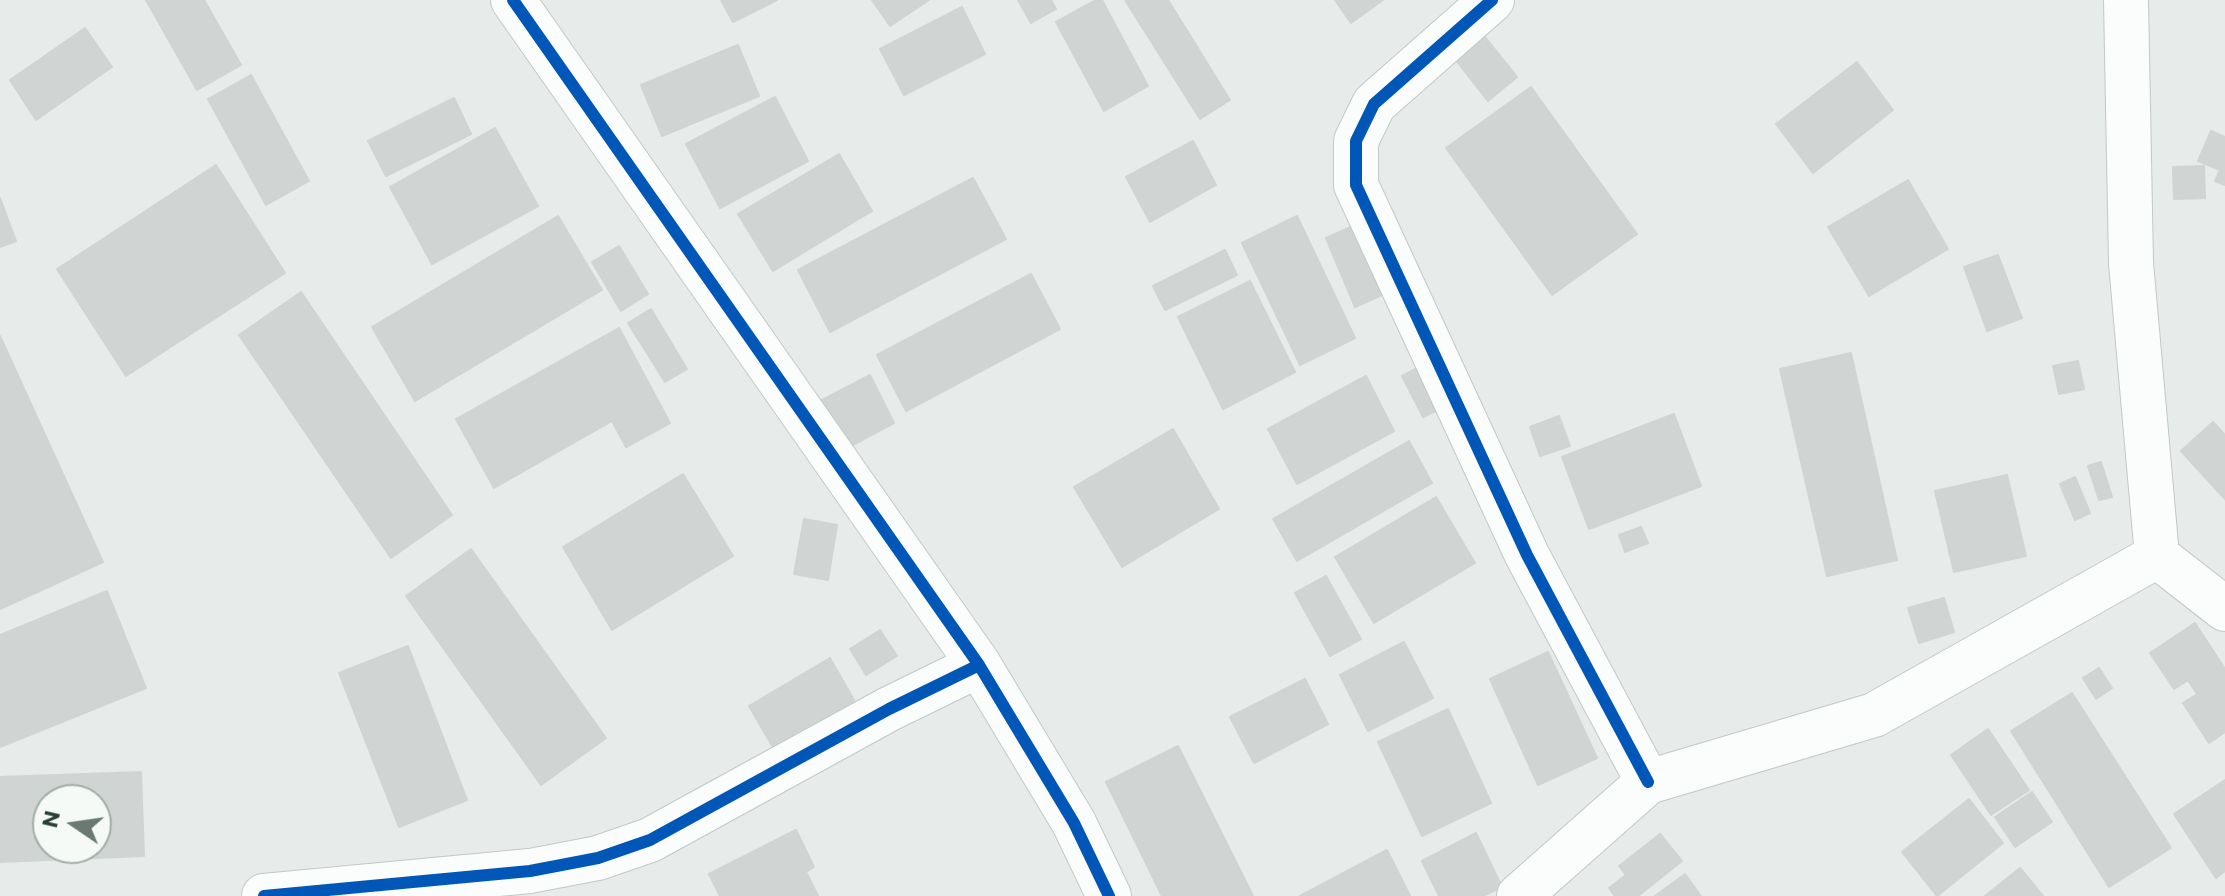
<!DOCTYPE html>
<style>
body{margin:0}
#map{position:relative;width:2225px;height:896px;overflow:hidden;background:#e7ebe9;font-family:Commissioner,sans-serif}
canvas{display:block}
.north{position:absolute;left:32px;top:784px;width:80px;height:80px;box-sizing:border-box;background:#f6faf7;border:2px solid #a3aea9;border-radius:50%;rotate:283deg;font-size:22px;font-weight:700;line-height:32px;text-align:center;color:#263d34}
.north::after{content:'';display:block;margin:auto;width:28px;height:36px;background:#6a7a73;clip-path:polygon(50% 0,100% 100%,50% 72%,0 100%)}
</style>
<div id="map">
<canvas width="2225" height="896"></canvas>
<div class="north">N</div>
</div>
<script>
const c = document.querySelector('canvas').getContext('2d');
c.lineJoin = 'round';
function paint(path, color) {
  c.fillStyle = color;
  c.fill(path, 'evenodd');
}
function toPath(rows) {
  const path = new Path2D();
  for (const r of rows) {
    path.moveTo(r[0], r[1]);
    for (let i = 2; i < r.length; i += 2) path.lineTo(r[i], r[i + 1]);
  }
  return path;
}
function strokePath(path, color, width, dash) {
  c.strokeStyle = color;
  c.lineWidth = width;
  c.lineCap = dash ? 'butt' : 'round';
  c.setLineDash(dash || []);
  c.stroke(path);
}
const building = toPath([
 [146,0,204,0,241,65,197,90,146,0],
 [721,0,777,0,733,22,721,0],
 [872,0,929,0,890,26,872,0],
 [1018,0,1051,0,1056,9,1031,23,1018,0],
 [1096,0,1102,0,1148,86,1104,111,1056,22,1096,0],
 [1125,0,1168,0,1230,100,1200,119,1125,0],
 [1335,0,1383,0,1351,23,1335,0],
 [962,7,985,54,904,95,880,49,962,7],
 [85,28,112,67,36,120,10,80,85,28],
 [1480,31,1517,77,1488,101,1451,54,1480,31],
 [738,45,759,96,662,136,641,85,738,45],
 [1857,62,1893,110,1813,173,1776,124,1857,62],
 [251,75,309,181,266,205,208,99,251,75],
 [1531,87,1637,234,1552,295,1446,148,1531,87],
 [775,97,808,161,720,208,686,144,775,97],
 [454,98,471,134,386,176,368,141,454,98],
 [495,128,538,206,432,264,390,187,495,128],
 [2211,131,2225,137,2225,185,2215,181,2220,170,2198,161,2211,131],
 [1193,141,1216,185,1150,222,1126,177,1193,141],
 [839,154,872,211,773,271,738,214,839,154],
 [216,165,285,273,126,376,57,269,216,165],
 [2204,166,2205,198,2174,199,2173,167,2204,166],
 [973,178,1006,239,830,332,798,270,973,178],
 [1908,180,1948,249,1869,296,1828,227,1908,180],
 [0,198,16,241,0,247,0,198],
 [558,216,602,290,415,401,372,327,558,216],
 [1297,216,1355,338,1300,365,1242,243,1297,216],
 [1353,226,1382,295,1355,307,1326,238,1353,226],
 [619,246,648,294,621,311,592,262,619,246],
 [1225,250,1237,275,1165,310,1153,286,1225,250],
 [1998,255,2022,318,1987,331,1964,267,1998,255],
 [1031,274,1060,329,906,411,877,355,1031,274],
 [1250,281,1295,372,1223,409,1178,317,1250,281],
 [301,292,452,515,391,558,239,335,301,292],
 [651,309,687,369,665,382,628,323,651,309],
 [619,328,670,423,626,447,612,421,494,488,456,419,619,328],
 [0,336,103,562,0,609,0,336],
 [1851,353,1897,560,1827,576,1780,369,1851,353],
 [2078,361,2084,389,2059,394,2053,366,2078,361],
 [1429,362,1451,403,1423,417,1402,376,1429,362],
 [870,375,894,423,834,455,809,407,870,375],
 [1366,376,1394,431,1297,484,1268,429,1366,376],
 [1674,414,1701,486,1589,529,1562,457,1674,414],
 [1559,416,1570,446,1540,456,1530,427,1559,416],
 [2213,422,2225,435,2225,499,2181,451,2213,422],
 [1173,429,1219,509,1122,567,1074,487,1173,429],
 [1409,441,1432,483,1297,561,1273,519,1409,441],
 [2101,462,2112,497,2099,500,2088,466,2101,462],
 [683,474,733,556,612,630,563,547,683,474],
 [2007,475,2026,556,1954,572,1935,491,2007,475],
 [2075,477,2090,513,2075,520,2060,484,2075,477],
 [1436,497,1475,563,1374,623,1335,557,1436,497],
 [804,519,837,525,828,580,794,574,804,519],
 [1641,527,1648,543,1625,552,1619,535,1641,527],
 [471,549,606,738,541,785,406,596,471,549],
 [1326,576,1361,639,1330,656,1295,593,1326,576],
 [107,591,146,688,0,747,0,635,107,591],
 [1944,598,1954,632,1919,643,1908,608,1944,598],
 [2195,623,2225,669,2225,732,2209,743,2183,703,2197,694,2188,680,2174,689,2150,653,2195,623],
 [880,630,897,656,866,675,850,649,880,630],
 [1404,642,1433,698,1368,731,1340,675,1404,642],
 [408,646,467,800,399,827,339,673,408,646],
 [1548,652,1597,758,1538,785,1490,679,1548,652],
 [830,658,863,716,782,763,749,706,830,658],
 [2099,668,2112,688,2096,699,2083,678,2099,668],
 [1305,679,1328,724,1254,763,1230,717,1305,679],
 [2072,693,2171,848,2109,887,2011,731,2072,693],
 [1448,709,1491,803,1422,836,1378,742,1448,709],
 [1988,729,2029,790,1991,815,1951,755,1988,729],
 [1178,746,1253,896,1162,896,1106,782,1178,746],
 [141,772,144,856,0,862,0,777,141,772],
 [48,800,96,800,96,848,48,848,48,800],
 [2225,780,2225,871,2216,878,2174,814,2225,780],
 [2032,792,2052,822,2015,847,1995,817,2032,792],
 [1969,799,2003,843,1937,896,1902,852,1969,799],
 [796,830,814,867,806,872,818,896,720,896,709,874,796,830],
 [1476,833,1502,887,1483,896,1439,896,1422,861,1476,833],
 [1660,834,1682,861,1638,896,1615,896,1609,888,1626,875,1619,866,1660,834],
 [1387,850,1410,896,1300,896,1387,850],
 [2020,868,2043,896,1985,896,2020,868],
 [1685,874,1701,896,1655,896,1685,874]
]);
const minor = toPath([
 [513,0,979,665,1074,823,1109,896],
 [1492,0,1374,104,1356,141,1356,185,1527,555,1648,782],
 [2126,0,2131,263,2157,556,2225,609],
 [264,896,530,871,598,858,650,840,889,709,979,665],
 [1519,896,1648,782,1874,715,2157,556]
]);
const cycleway = toPath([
 [513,0,979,665,1074,823,1109,896],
 [1492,0,1374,104,1356,141,1356,185,1527,555,1648,782],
 [264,896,530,871,598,858,650,840,889,709,979,665]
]);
paint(building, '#d0d4d2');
strokePath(building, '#d0d4d2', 2);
strokePath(minor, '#c4c8c6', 46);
strokePath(minor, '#fbfcfc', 44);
strokePath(cycleway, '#0057b8', 12);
</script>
